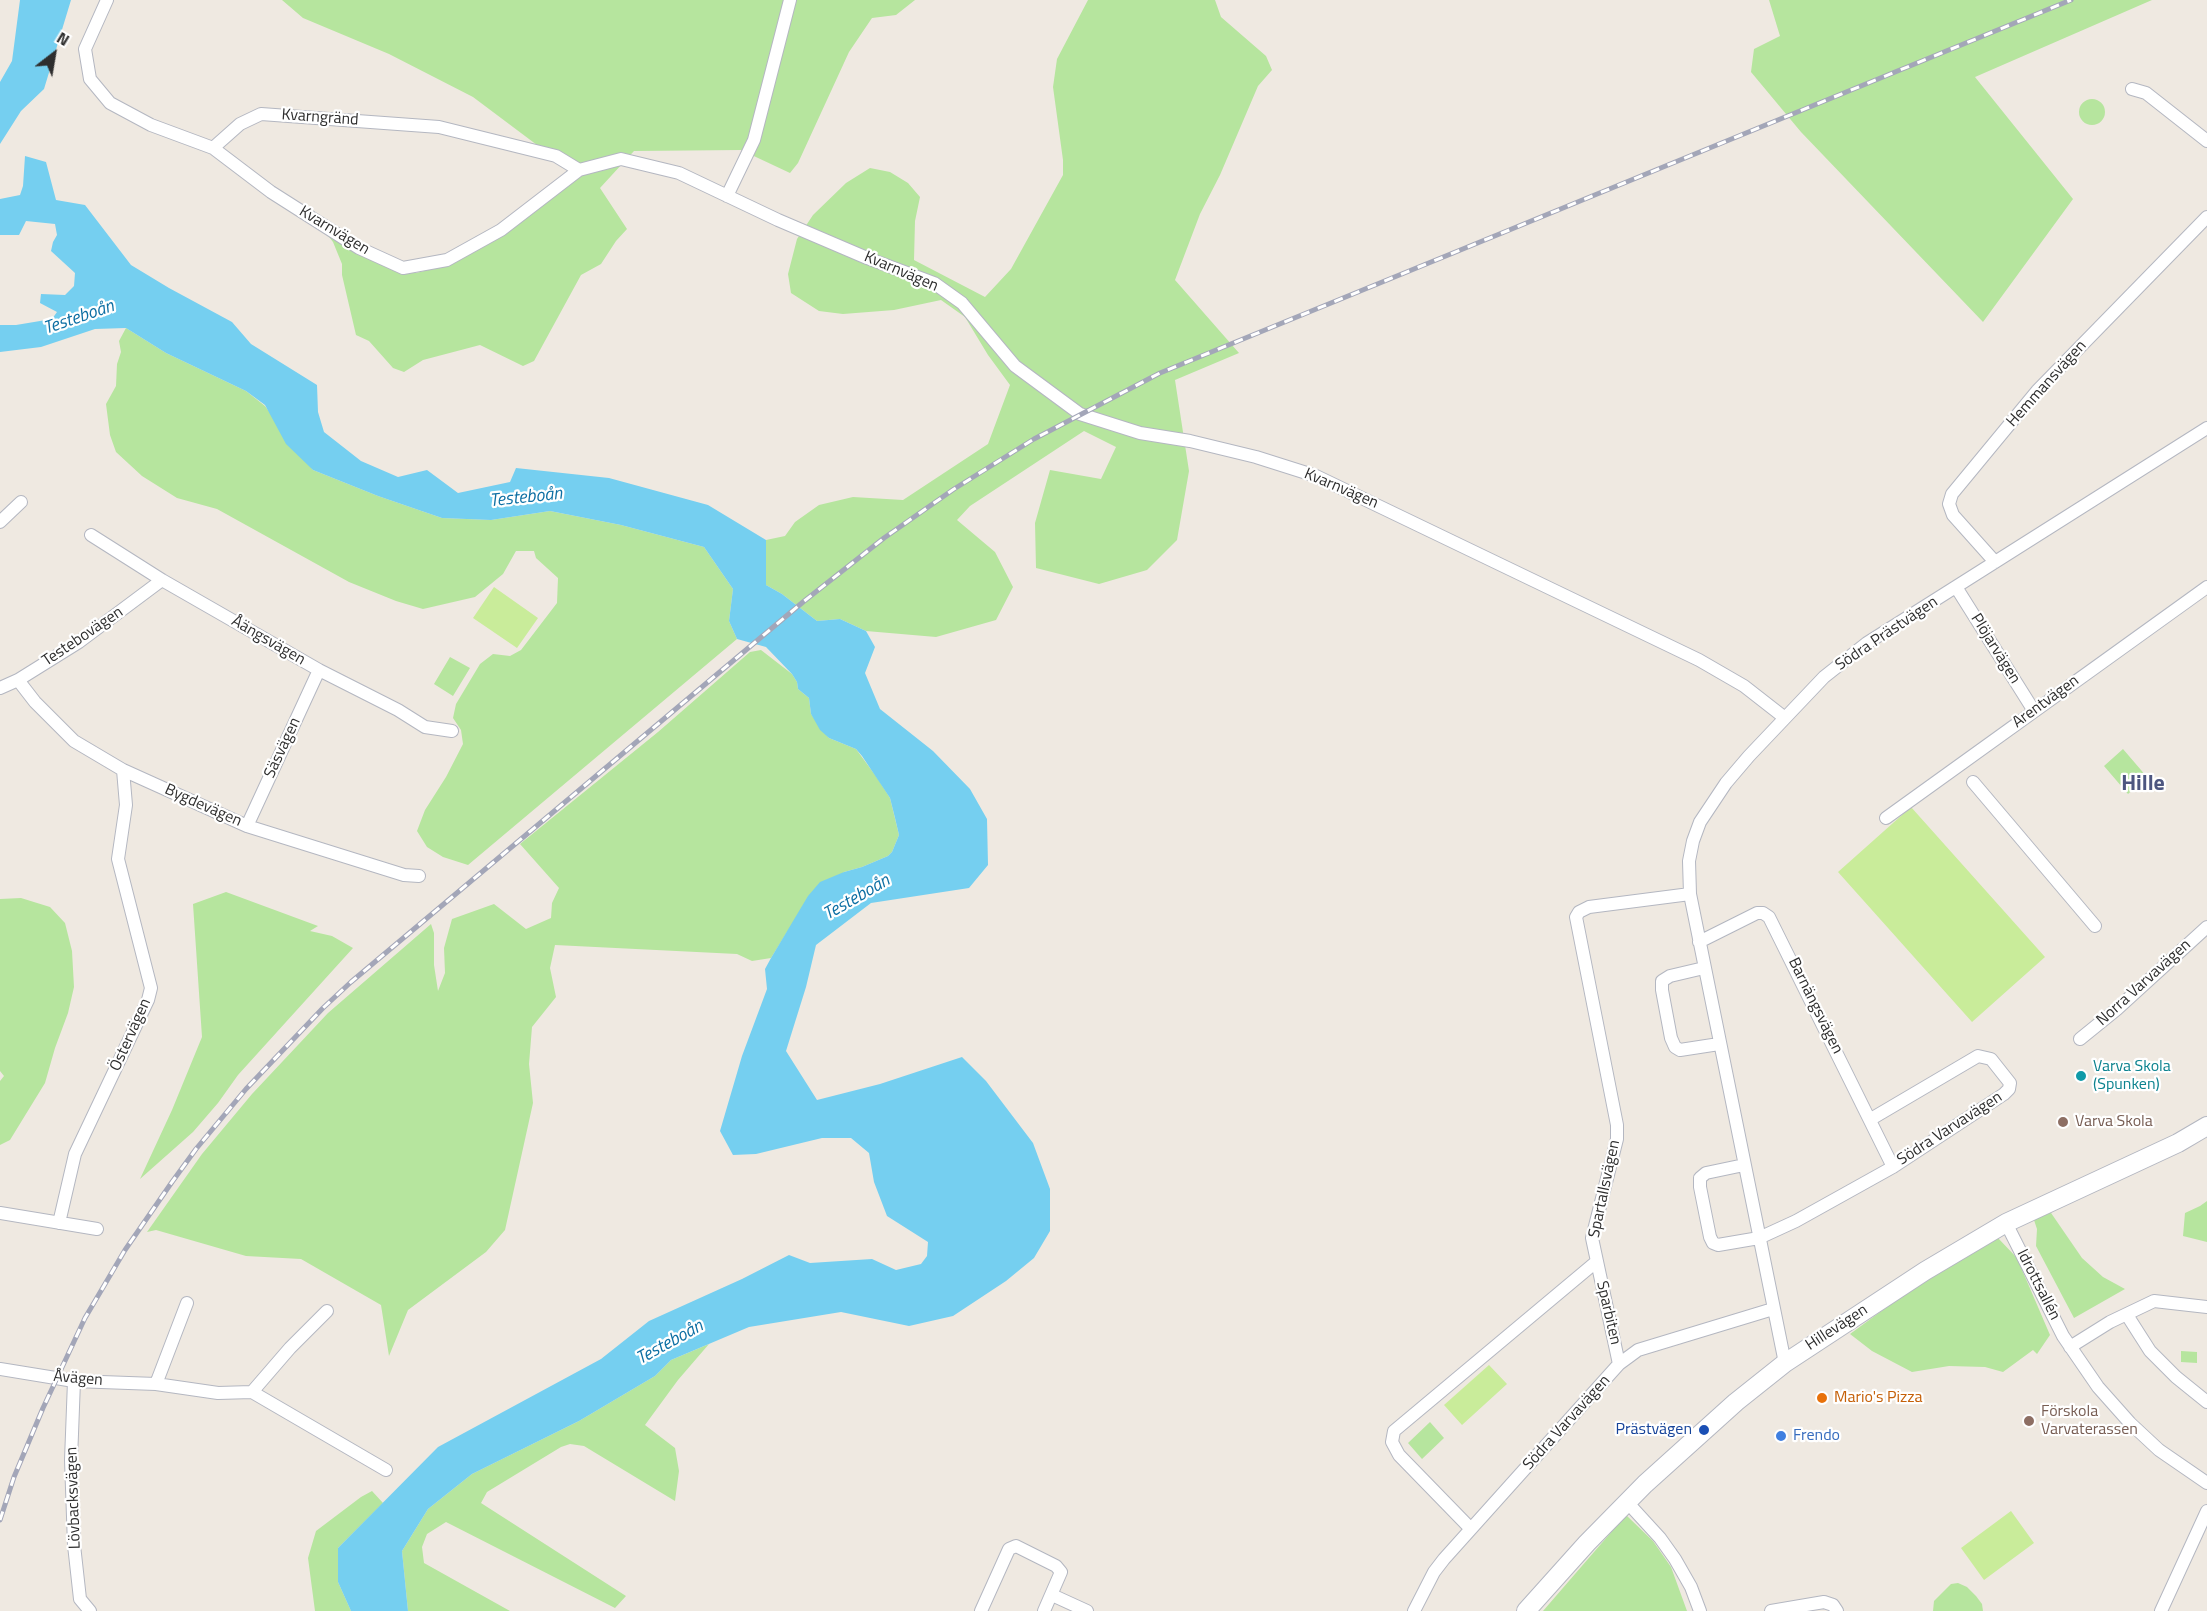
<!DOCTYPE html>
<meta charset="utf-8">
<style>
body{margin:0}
#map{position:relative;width:2207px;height:1611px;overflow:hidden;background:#efe9e1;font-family:"Titillium Web",sans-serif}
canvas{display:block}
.north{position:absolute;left:24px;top:24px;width:60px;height:60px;-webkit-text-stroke:4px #fff;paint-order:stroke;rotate:31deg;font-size:16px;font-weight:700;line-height:24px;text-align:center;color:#2e2e2e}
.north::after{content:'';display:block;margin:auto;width:21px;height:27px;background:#2e2e2e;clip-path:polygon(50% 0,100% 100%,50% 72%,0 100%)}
</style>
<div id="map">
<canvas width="2207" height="1611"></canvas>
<div class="north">N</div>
</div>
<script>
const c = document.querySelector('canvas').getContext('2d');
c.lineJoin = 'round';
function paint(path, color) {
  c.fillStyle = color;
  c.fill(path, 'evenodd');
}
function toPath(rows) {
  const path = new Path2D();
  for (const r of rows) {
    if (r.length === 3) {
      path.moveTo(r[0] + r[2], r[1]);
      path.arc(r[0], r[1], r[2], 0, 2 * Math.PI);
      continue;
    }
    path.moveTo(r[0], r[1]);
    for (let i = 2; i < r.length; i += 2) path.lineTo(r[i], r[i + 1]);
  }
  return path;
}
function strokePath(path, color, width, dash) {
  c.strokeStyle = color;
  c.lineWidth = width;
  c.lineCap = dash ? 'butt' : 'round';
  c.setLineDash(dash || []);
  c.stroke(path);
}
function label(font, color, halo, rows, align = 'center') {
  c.font = font + ' "Titillium Web",sans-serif';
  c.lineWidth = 4.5;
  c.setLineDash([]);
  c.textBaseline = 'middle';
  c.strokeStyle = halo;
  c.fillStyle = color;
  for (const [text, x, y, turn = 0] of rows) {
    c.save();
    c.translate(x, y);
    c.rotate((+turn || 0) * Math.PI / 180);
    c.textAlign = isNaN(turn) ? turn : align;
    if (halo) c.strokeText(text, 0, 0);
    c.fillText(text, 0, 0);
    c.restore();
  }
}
const green = toPath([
 [282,0,915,0,896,15,872,18,849,52,798,163,790,173,741,150,634,151,600,188,627,229,616,241,601,264,581,275,534,361,523,366,480,345,423,360,404,372,393,368,369,341,356,335,342,275,342,264,333,242,326,233,389,266,416,273,452,264,577,175,473,97,389,54,303,18],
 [1088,0,1215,0,1221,17,1266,56,1272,70,1258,86,1220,175,1200,214,1175,280,1239,353,1175,380,1189,471,1177,540,1147,570,1099,584,1036,568,1035,523,1050,470,1101,479,1116,447,1084,431,970,506,957,520,995,552,1013,587,996,620,936,637,866,631,840,619,817,621,782,594,766,585,766,540,785,536,795,522,819,505,853,497,903,500,988,444,1010,385,988,355,965,317,941,300,894,310,843,314,819,311,791,293,788,274,797,239,813,215,846,183,870,168,890,172,908,183,920,197,915,221,914,260,985,297,1011,269,1063,175,1063,160,1053,87,1057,59],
 [1769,0,2152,0,1975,77,2073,199,1983,322,1801,132,1751,72,1754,49,1780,36],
 [2092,112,13],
 [126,328,166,353,246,391,265,406,313,470,378,496,442,518,491,520,550,511,621,525,704,547,733,589,729,621,737,639,468,865,443,857,427,847,417,831,425,810,446,777,463,744,461,730,453,718,456,704,480,664,493,654,510,656,521,650,557,603,558,578,536,558,534,551,516,551,503,574,475,597,423,609,396,601,349,582,217,509,177,498,142,476,116,452,110,435,106,404,116,386,117,364,121,352,119,341],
 [761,650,792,674,797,682,798,689,809,698,811,714,829,738,856,749,878,779,890,798,899,835,892,852,888,856,862,867,844,872,787,932,771,958,752,961,737,954,555,945,550,968,556,997,532,1027,529,1064,533,1103,505,1230,486,1252,408,1310,389,1356,381,1305,301,1259,246,1256,156,1230,147,1232,202,1154,252,1094,328,1013,431,924,434,933,434,965,438,991,445,973,444,948,452,919,494,904,526,929,551,918,552,903,559,888,520,844,658,732,750,652],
 [450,657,470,668,453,696,434,684],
 [2123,749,2147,777,2128,794,2104,766],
 [226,892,318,926,310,931,332,936,353,948,238,1075,218,1103,193,1132,140,1179,172,1110,202,1037,193,904],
 [21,898,50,907,65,923,72,951,74,987,68,1013,55,1048,45,1083,10,1140,0,1145,0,1081,4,1076,0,1071,0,899],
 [2207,1201,2207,1242,2183,1236,2185,1213,2200,1206],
 [2049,1210,2082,1258,2103,1277,2125,1289,2074,1318,2036,1246,2037,1229,2033,1217],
 [1998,1238,2017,1258,2050,1335,2037,1354,2033,1350,2003,1372,1985,1367,1949,1366,1912,1372,1872,1351,1850,1334,1924,1280],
 [709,1344,678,1380,645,1425,675,1448,679,1471,675,1501,584,1446,570,1444,561,1447,487,1492,481,1503,626,1596,615,1608,446,1522,427,1534,422,1547,424,1563,510,1611,408,1611,402,1551,428,1509,472,1474,579,1421,655,1376,671,1360],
 [2181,1351,2197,1352,2197,1363,2181,1362],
 [1430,1422,1444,1438,1422,1459,1408,1443],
 [372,1491,383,1503,338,1548,338,1582,351,1611,315,1611,308,1558,316,1531,361,1497],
 [1626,1515,1653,1541,1671,1567,1687,1611,1543,1611],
 [1958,1583,1967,1587,1976,1596,1982,1604,1983,1611,1933,1611,1934,1601,1951,1584]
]);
const pitch = toPath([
 [494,587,538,618,517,648,473,618],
 [1911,807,2045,957,1972,1022,1838,872],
 [1489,1365,1507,1384,1462,1425,1444,1405],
 [2011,1511,2034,1543,1984,1580,1961,1548]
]);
const water = toPath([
 [20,0,71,0,44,89,21,111,0,144,0,82,12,61],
 [25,156,46,162,56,200,85,205,131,265,169,288,232,322,251,344,317,385,318,412,324,432,361,461,398,477,427,470,458,493,510,482,516,468,609,478,708,505,766,540,766,585,782,594,817,621,840,619,866,631,875,647,865,673,880,709,933,751,970,789,987,819,988,865,969,888,871,903,816,945,806,987,786,1051,817,1100,880,1084,962,1057,986,1081,1033,1143,1050,1189,1050,1231,1034,1258,1006,1281,953,1316,909,1326,841,1312,749,1327,671,1360,655,1376,579,1421,472,1474,428,1509,402,1551,408,1611,351,1611,338,1582,338,1548,438,1447,601,1359,649,1321,742,1279,789,1255,810,1263,872,1259,896,1270,921,1264,927,1256,928,1242,887,1216,874,1182,869,1153,851,1138,822,1138,756,1154,733,1155,720,1131,742,1056,767,989,765,969,771,958,808,896,820,882,844,872,862,867,888,856,892,852,899,835,895,818,890,798,862,756,856,749,829,738,820,730,811,714,809,698,798,689,797,682,792,674,766,647,737,639,729,621,733,589,704,547,621,525,550,511,491,520,442,518,378,496,313,470,286,444,265,405,246,391,166,353,126,328,95,329,41,347,0,352,0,325,16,325,52,319,57,312,40,303,41,294,65,295,74,286,75,273,51,251,53,242,57,235,55,224,26,221,19,235,0,235,0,199,20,195,23,186]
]);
const street = toPath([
 [107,0,85,49,90,79,110,103,151,125,213,148,271,192,359,248,403,268,447,260,501,230,579,170,621,159,679,173,778,220,867,258,934,283,962,303,1015,366,1080,414,1140,433,1190,441,1256,457,1316,476,1699,660,1744,686,1785,718],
 [2132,89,2146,93,2207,141],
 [213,148,240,124,261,114,439,127,556,156,579,170],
 [727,196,754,140,790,0],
 [0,522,21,502],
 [91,535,162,580,319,670,398,710,425,727,452,731],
 [1995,562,1953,515,1949,504,1952,494,2037,391,2207,217],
 [1956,587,2034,711],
 [18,680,35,702,74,741,123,770,247,826,404,875,419,876],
 [0,688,18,680,79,642,162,580],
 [1973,782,2095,926],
 [1886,818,2207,587],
 [247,826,319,670],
 [1699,942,1757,913,1763,913,1769,917,1893,1167],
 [1704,968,1670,976,1662,981,1662,990,1671,1038,1675,1047,1680,1050,1719,1044],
 [2080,1039,2117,1009,2207,927],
 [1744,1165,1706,1173,1700,1178,1700,1187,1710,1237,1713,1243,1718,1245,1759,1238,1796,1221,1893,1167,2004,1094,2009,1089,2010,1083,1991,1059,1978,1056,1871,1119],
 [0,1213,97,1229],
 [59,1223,75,1154,148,1000,151,988,118,859,126,805,123,770],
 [2006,1223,2063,1336,2098,1387,2130,1423,2159,1450,2207,1483],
 [2127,1315,2150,1351,2176,1377,2207,1402],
 [2070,1347,2110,1322,2154,1301,2207,1307],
 [1785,1363,1690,894,1689,861,1693,841,1700,822,1726,783,1749,756,1824,677,1867,643,2207,428],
 [1619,1364,1592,1238,1617,1139,1617,1125,1576,917,1579,912,1589,907,1690,894],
 [0,1369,74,1381,156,1384,218,1393,252,1392,386,1470],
 [74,1381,71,1460,74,1545,80,1599,90,1611],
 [156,1384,187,1303],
 [252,1392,290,1348,327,1311],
 [1627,1502,1660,1538,1675,1559,1691,1587,1700,1611],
 [1471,1529,1399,1455,1392,1442,1394,1431,1596,1262],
 [1052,1595,1087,1611],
 [981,1611,1009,1549,1016,1546,1056,1566,1061,1572,1044,1611],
 [1414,1611,1434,1572,1444,1559,1619,1364,1638,1350,1773,1309],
 [1771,1611,1824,1602,1833,1605,1837,1611],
 [2161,1611,2207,1511]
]);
const secondary = toPath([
 [1526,1611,1587,1543,1645,1484,1736,1402,1785,1363,1925,1271,2006,1223,2178,1143,2207,1126]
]);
const rail = toPath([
 [0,1520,14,1477,43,1408,85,1318,125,1250,172,1182,196,1149,246,1089,323,1008,351,982,803,602,884,538,954,489,1034,439,1160,373,2071,0]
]);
const markers = [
 [2081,1076,6,"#0f9aa8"],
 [2063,1122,6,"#8d6e63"],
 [1822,1398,6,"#e8710a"],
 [2029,1421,6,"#8d6e63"],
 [1704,1430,6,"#1a4fb4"],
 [1781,1436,6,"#3f7fe0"]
];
const streetNames = [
 ["Kvarngränd",320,118,4],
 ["Kvarnvägen",334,231,31],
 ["Kvarnvägen",901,272,23],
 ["Hemmansvägen",2047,384,-48],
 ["Kvarnvägen",1341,489,23],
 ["Södra Prästvägen",1887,634,-34],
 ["Testebovägen",83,637,-34],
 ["Åängsvägen",268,641,30],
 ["Plöjarvägen",1995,649,58],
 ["Arentvägen",2046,702,-36],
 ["Säsvägen",283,748,-65],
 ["Bygdevägen",203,806,24],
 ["Norra Varvavägen",2144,983,-42],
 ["Barnängsvägen",1815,1006,64],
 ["Östervägen",131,1035,-66],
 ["Södra Varvavägen",1950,1129,-33],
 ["Spartallsvägen",1605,1189,-78],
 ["Idrottsallén",2038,1285,63],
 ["Sparbiten",1608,1313,77],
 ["Hillevägen",1837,1328,-33],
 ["Åvägen",78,1379,5],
 ["Södra Varvavägen",1567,1423,-48],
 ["Lövbacksvägen",74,1498,-92]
];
const cultureNames = [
 ["Varva Skola",2093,1067],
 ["(Spunken)",2093,1085]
];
const educationNames = [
 ["Varva Skola",2075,1122],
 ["Förskola",2041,1412],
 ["Varvaterassen",2041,1430]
];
const foodNames = [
 ["Mario's Pizza",1834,1398]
];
const transitNames = [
 ["Prästvägen",1692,1430]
];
const shopNames = [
 ["Frendo",1793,1436]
];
const waterNames = [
 ["Testeboån",79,318,-19],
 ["Testeboån",526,498,-6],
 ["Testeboån",857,898,-30],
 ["Testeboån",670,1343,-29]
];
const districtNames = [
 ["Hille",2143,785]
];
paint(green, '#b6e59e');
paint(pitch, '#c9ec9a');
paint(water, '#75cff0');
strokePath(street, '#b4b7c1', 14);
strokePath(secondary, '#b4b7c1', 20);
strokePath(street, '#fff', 12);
strokePath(secondary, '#fff', 18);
strokePath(rail, '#a3a6b8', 5);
strokePath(rail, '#fff', 3, [9]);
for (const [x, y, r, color] of markers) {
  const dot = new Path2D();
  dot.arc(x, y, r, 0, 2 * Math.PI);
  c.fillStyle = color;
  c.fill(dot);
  strokePath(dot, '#fff', 2);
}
label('16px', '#2e2e2e', '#fff', streetNames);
label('16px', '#0d838f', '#fff', cultureNames, 'left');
label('16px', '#785e54', '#fff', educationNames, 'left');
label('16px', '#c56008', '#fff', foodNames, 'left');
label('16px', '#164399', '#fff', transitNames, 'right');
label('16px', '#366cbe', '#fff', shopNames, 'left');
label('italic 18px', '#0d6fa3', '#fff', waterNames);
label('bold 22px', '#4d5680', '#fff', districtNames);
</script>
